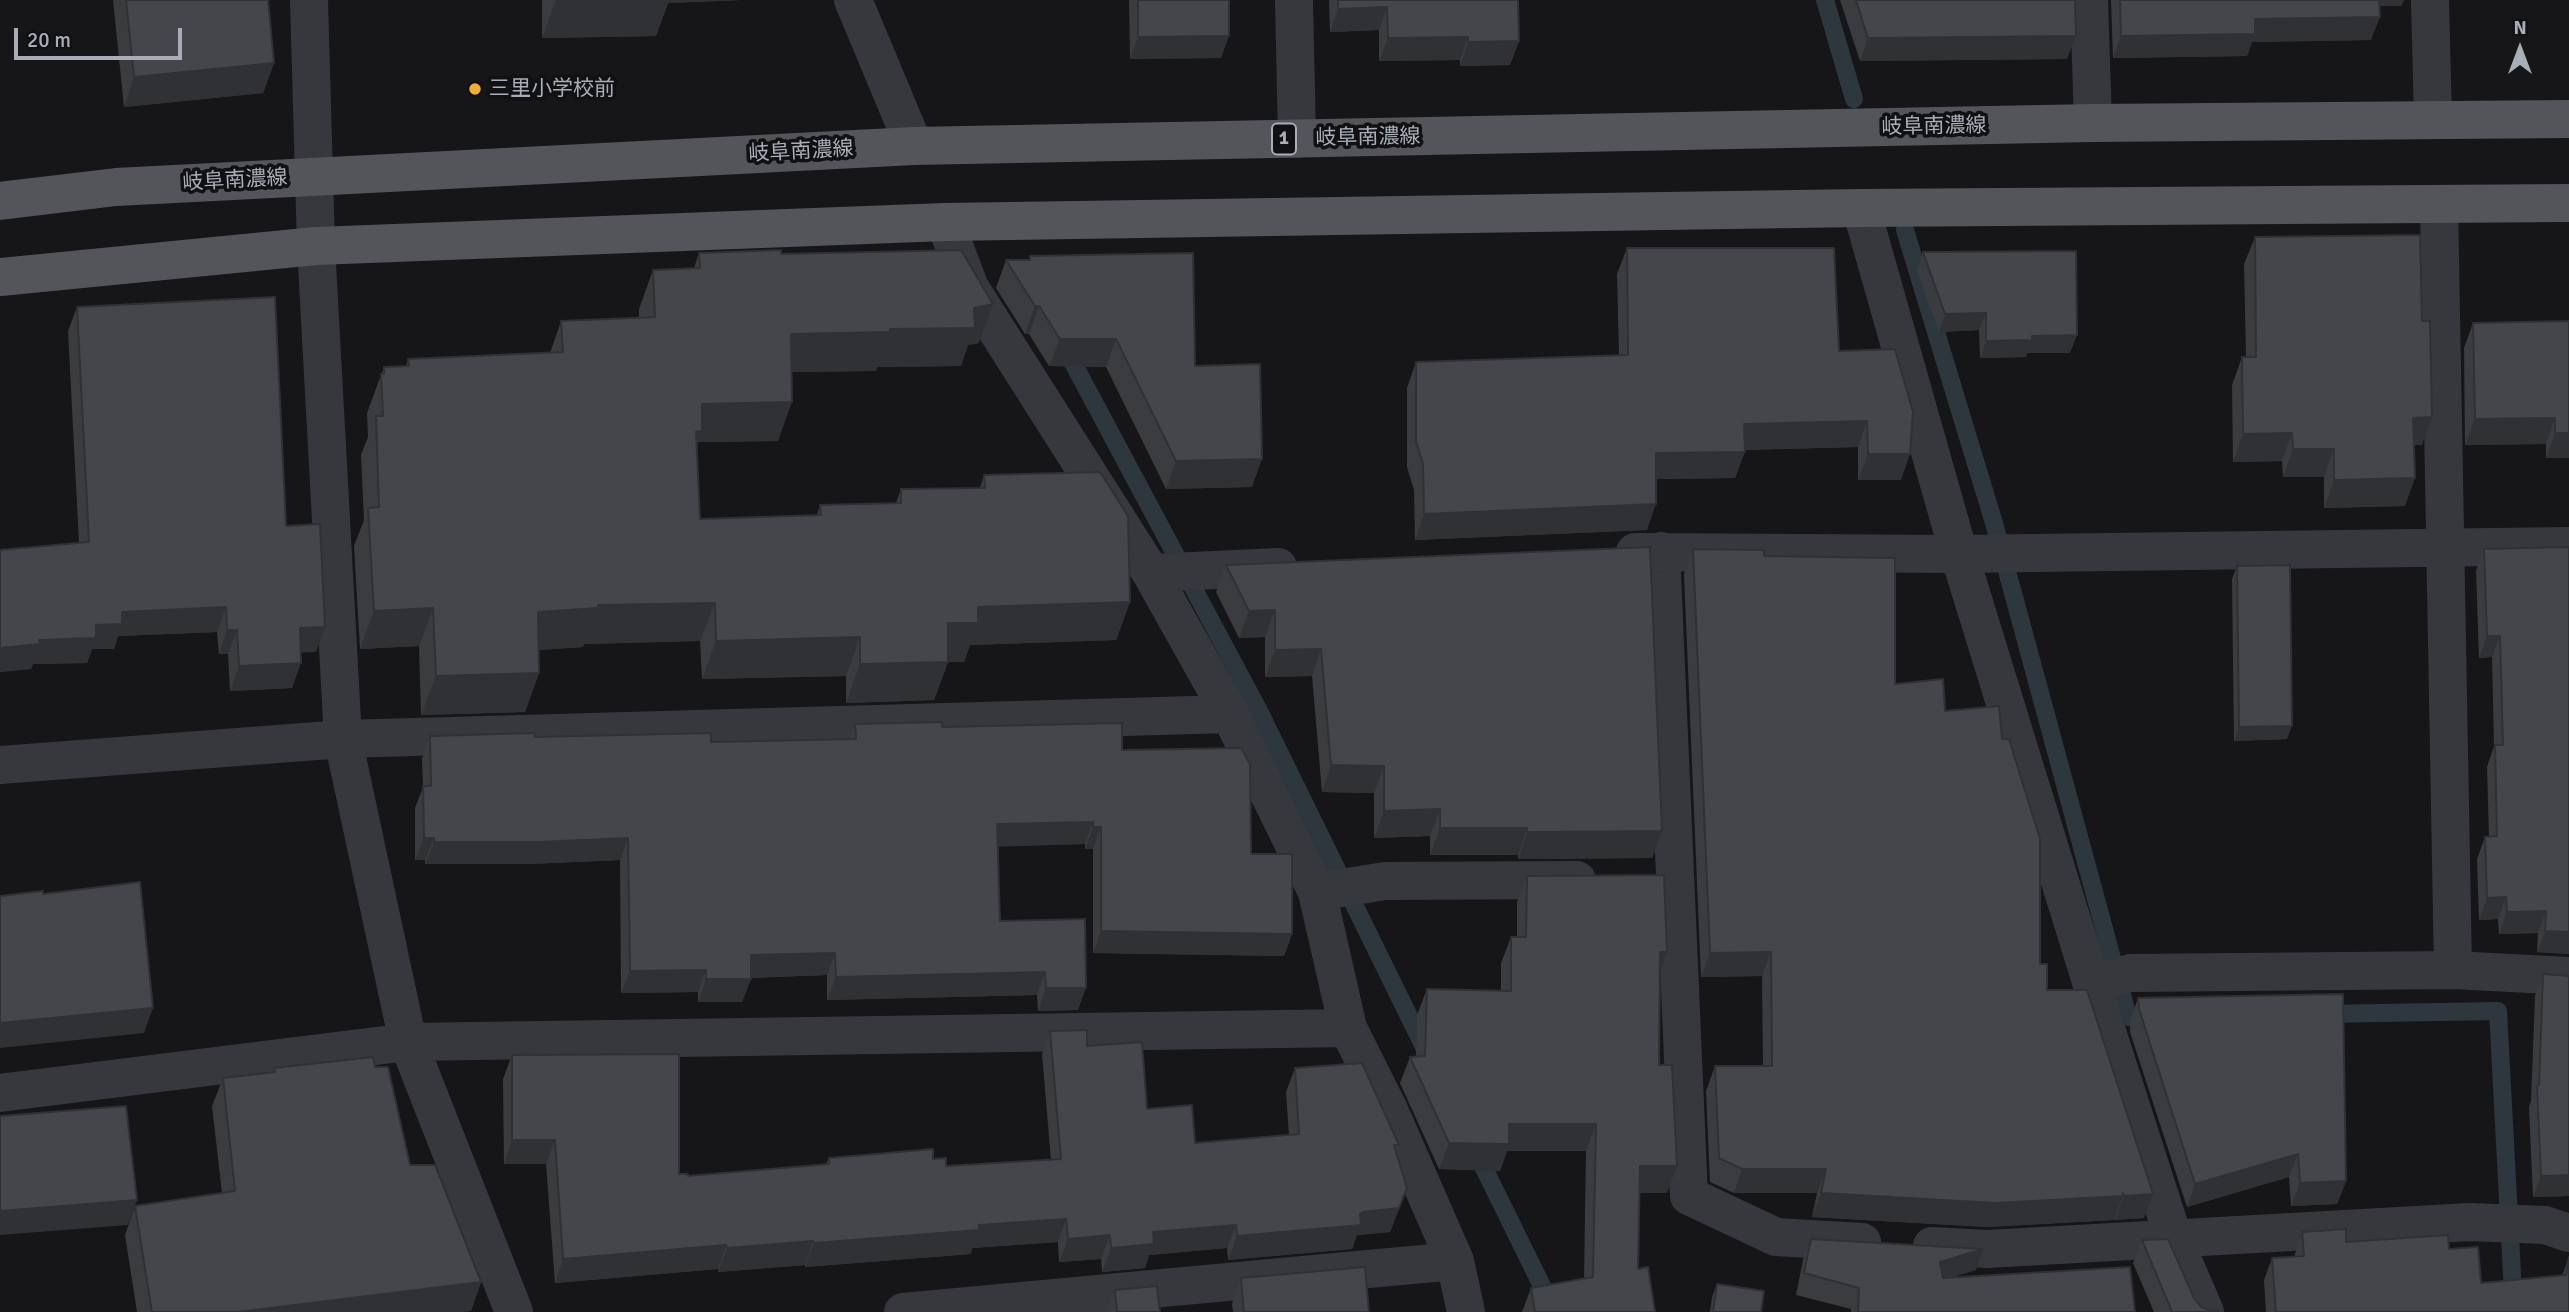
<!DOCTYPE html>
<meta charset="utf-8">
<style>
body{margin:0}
#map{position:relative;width:2569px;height:1312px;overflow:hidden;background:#161618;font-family:Signika,sans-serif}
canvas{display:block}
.north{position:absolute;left:2485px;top:14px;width:70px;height:70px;-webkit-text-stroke:5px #111113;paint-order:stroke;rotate:0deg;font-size:19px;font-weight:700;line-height:28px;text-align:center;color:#a8adb7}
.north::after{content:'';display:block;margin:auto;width:24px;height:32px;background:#a8adb7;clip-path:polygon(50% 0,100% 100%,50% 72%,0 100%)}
.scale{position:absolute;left:14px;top:28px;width:168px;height:32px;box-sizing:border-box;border:4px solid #a8adb7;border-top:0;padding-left:9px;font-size:21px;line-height:24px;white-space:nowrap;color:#a8adb7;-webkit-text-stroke:5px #111113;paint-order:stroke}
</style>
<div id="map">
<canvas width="2569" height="1312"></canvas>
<div class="north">N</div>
<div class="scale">20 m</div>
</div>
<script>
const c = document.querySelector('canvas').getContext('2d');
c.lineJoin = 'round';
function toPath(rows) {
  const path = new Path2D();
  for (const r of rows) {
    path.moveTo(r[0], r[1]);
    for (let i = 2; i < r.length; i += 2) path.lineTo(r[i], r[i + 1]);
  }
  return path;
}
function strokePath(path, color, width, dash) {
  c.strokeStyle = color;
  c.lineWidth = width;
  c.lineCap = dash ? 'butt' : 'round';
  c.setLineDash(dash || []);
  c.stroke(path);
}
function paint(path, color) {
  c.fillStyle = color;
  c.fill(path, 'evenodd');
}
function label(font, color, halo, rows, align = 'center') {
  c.font = font + ' Signika,"Noto Sans JP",sans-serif';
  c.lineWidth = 7;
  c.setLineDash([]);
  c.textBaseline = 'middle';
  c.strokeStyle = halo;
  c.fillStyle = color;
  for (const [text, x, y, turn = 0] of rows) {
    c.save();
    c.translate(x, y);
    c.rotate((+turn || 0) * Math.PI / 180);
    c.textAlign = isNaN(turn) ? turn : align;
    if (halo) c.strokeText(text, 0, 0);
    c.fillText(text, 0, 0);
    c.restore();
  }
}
const stream = toPath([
 [1825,0,1854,99],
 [1905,230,1994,523,2128,1017,2153,1017],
 [1064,346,1259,711,1427,1053],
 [2321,1014,2498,1011,2514,1312],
 [1475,1150,1541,1284,1553,1312]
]);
const minor = toPath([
 [309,0,316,246,343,739,408,1042,514,1312],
 [853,0,914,146],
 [1294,0,1297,139],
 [2089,0,2093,123],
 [2430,0,2433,120],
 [2439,204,2453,970],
 [1861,208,1959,554,2092,985,2174,1240,2205,1312],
 [945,222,970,288,1151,573,1230,714,1317,892,1348,1028,1389,1110,1455,1261,1466,1312],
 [1661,551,1689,1196,1776,1237,1862,1242],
 [1635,552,1959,554,2569,546],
 [1151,573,1278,567],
 [0,765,343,739,1230,714],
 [1317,892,1385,881,1577,880],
 [2092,985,2130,973,2453,970,2569,976],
 [0,1093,408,1042,1348,1028],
 [1932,1246,1987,1249,2470,1222,2545,1225,2569,1233],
 [903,1312,1455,1261]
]);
const major = toPath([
 [0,201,116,187,914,146,2093,123,2569,119],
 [0,277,316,246,945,222,1861,208,2569,203]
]);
const wall = toPath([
 [113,0,268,0,274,63,263,93,124,107],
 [542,0,741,0,668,3,656,36,542,38],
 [1129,0,1229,0,1221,58,1130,59],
 [1329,0,1518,0,1519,41,1510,65,1460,66,1460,60,1379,61,1379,30,1330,32],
 [1840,0,2075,0,2067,59,1860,61],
 [2111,0,2404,0,2401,6,2379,6,2371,40,2252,42,2247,56,2113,58],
 [2255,237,2422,445,2414,445,2405,506,2324,508,2324,477,2283,477,2282,461,2233,462,2232,385,2242,357,2246,357,2244,264],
 [1627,248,1839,351,1901,480,1858,480,1858,447,1745,450,1735,478,1656,479,1647,530,1415,540,1414,490,1407,467,1407,388,1416,362,1619,356,1617,274],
 [1923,252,2070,353,2027,353,2026,357,1980,358,1979,330,1939,332,1917,270],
 [699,253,781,254,979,343,968,345,961,366,877,367,876,371,792,372,778,441,698,442,697,446,700,519,817,515,820,505,896,503,901,489,980,488,984,475,1130,602,1116,640,970,645,964,662,948,662,934,700,846,703,846,676,702,679,700,641,584,644,583,647,539,650,539,673,525,712,421,715,419,646,360,649,354,546,364,520,361,455,368,437,367,413,384,367,406,366,408,359,550,353,561,321,639,318,639,309,653,270,694,268],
 [1030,256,1195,366,1252,487,1166,489,1106,367,1049,366,1029,334,1025,334,996,288,1006,260,1029,260],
 [77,307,286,526,316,652,301,652,292,688,230,691,228,654,219,654,217,632,118,636,114,649,92,649,87,663,33,664,31,669,0,672,0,550,79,543,68,331],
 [2569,321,2569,458,2546,458,2546,444,2465,445,2464,348,2473,323],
 [2569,547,2569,954,2537,952,2538,933,2499,934,2498,919,2479,920,2477,859,2485,837,2489,837,2487,767,2494,746,2492,657,2479,658,2476,571,2484,549],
 [1693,549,1764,556,1895,684,1945,711,2002,739,2040,964,2047,990,2144,1218,2115,1220,2115,1219,2114,1220,1987,1227,1812,1217,1817,1193,1734,1193,1710,1182,1706,1091,1715,1066,1763,1066,1762,976,1701,977,1684,574],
 [1226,565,1662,831,1652,858,1518,859,1518,855,1430,855,1430,836,1374,838,1374,793,1322,792,1312,676,1265,677,1265,637,1239,638,1216,592],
 [2237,566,2287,739,2234,741,2232,579],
 [855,724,942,727,1122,750,1251,854,1292,934,1284,956,1093,953,1093,849,1085,849,1085,844,998,846,1000,921,1078,1010,1038,1011,1037,995,827,1000,827,975,751,978,742,1002,698,1002,698,992,621,993,620,860,529,864,425,864,425,860,415,860,415,808,423,787,422,759,430,736,535,737,711,742,850,739],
 [1527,876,1667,952,1660,973,1659,1065,1667,1193,1640,1193,1638,1269,1655,1312,1522,1312,1531,1288,1584,1279,1586,1151,1507,1151,1500,1171,1439,1169,1400,1083,1410,1057,1416,1056,1417,1015,1427,989,1501,991,1501,963,1511,937,1517,937,1517,902],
 [2543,974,2569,976,2569,1196,2533,1197,2529,1107,2531,1101,2535,996],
 [2138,998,2346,1181,2337,1204,2291,1206,2289,1177,2187,1207,2130,1032,2130,1021],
 [1050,1031,1087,1046,1147,1109,1195,1143,1289,1135,1286,1092,1295,1068,1399,1145,1396,1153,1407,1188,1390,1232,1357,1235,1352,1249,1228,1260,1227,1248,1149,1255,1145,1268,1102,1272,1101,1259,1059,1262,1058,1242,972,1248,971,1254,805,1267,805,1265,718,1272,718,1269,555,1283,546,1164,504,1164,503,1079,512,1055,679,1174,688,1176,826,1164,829,1158,933,1159,946,1166,1051,1160,1042,1054],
 [375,1067,410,1165,481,1282,471,1311,459,1312,137,1312,125,1235,135,1206,222,1193,212,1106,223,1078,272,1072,274,1068],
 [2302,1232,2346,1242,2449,1249,2481,1283,2562,1276,2569,1256,2569,1312,2266,1312,2264,1280,2272,1258,2295,1257,2295,1254],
 [1811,1239,1976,1270,1953,1277,2135,1312,1851,1312,1851,1309,1796,1295,1803,1260],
 [2142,1240,2201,1307,2210,1311,2218,1312,2154,1312,2133,1263],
 [1241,1278,1369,1312,1233,1312,1232,1304],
 [1717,1284,1761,1312,1710,1312,1712,1297],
 [1115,1290,1160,1312,1107,1312]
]);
const shadedWall = toPath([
 [556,0,741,0,668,3,656,36,542,38],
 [2373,0,2404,0,2401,6,2371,6],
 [1387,7,1379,30,1330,32,1338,9],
 [2380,17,2371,40,2252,42,2247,56,2113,58,2121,36,2255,19],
 [1229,36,1221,58,1130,59,1138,37],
 [2076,36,2067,59,1860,61,1868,38],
 [1468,37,1460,60,1379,61,1388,38],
 [1519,41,1510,65,1460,66,1468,42],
 [274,63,263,93,124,107,134,77],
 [993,304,979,343,968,345,961,366,877,367,876,371,777,372,791,334],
 [1035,306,1039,306,1029,334,1025,334],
 [1986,313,1979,330,1939,332,1945,314],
 [2077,335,2070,353,2027,353,2026,357,1980,358,1986,341,2032,336],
 [1060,339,1116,339,1106,367,1049,366],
 [792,402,778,441,698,442,688,470,702,404],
 [2432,417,2422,445,2403,445,2413,418],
 [2555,418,2546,444,2465,445,2475,419],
 [1867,421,1858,447,1734,450,1744,424],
 [2292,433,2282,461,2233,462,2243,434],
 [2555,433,2569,433,2569,458,2546,458],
 [2293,449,2334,449,2324,477,2283,477],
 [1745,452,1735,478,1647,479,1656,453],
 [1868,454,1910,454,1901,480,1858,480],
 [1262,459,1252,487,1166,489,1176,461],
 [2415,478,2405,506,2324,508,2334,480],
 [1656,504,1647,530,1415,540,1424,514],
 [1130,602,1116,640,970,645,964,662,934,662,948,623,978,607],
 [715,603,700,641,584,644,583,647,524,651,538,612,598,605],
 [226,607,217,632,118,636,114,649,92,649,87,663,33,664,31,669,0,672,0,648,39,640,122,612],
 [433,608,419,646,360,649,374,611],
 [1275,610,1265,637,1239,638,1249,611],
 [325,627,316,652,291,653,300,628],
 [227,630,237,630,228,654,219,654],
 [2487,636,2500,636,2492,657,2479,658],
 [860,637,846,676,702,679,716,641],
 [1321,649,1312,676,1265,677,1275,650],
 [948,662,934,700,846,703,860,664],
 [301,663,292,688,230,691,239,666],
 [539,673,525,712,421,715,436,676],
 [2292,726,2287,739,2234,741,2239,727],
 [1331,765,1384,766,1374,793,1322,792],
 [1440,809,1430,836,1374,838,1384,811],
 [1093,822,1085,844,989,847,997,824],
 [1093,827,1101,827,1093,849,1085,849],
 [1440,828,1527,828,1518,855,1430,855],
 [1662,831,1652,858,1518,859,1527,832],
 [424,838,434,838,425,860,415,860],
 [628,838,620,860,529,864,425,864,434,842],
 [2506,897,2498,919,2479,920,2487,898],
 [2546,911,2538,933,2499,934,2507,912],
 [1101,931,1292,934,1284,956,1093,953],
 [2545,931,2569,932,2569,954,2537,952],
 [1660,952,1667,952,1658,978],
 [1771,952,1762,976,1701,977,1710,953],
 [835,953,827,975,742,978,751,955],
 [706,970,698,992,621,993,630,971],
 [1045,972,1037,995,827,1000,836,977],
 [706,979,751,979,742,1002,698,1002],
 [1046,988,1086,988,1078,1010,1038,1011],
 [153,1008,144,1033,0,1048,0,1023],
 [1509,1124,1596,1124,1586,1151,1507,1151,1500,1171,1439,1169,1449,1143],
 [512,1140,555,1140,546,1164,504,1164],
 [2298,1154,2289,1177,2187,1207,2195,1184],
 [1640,1166,1677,1166,1667,1193,1630,1193],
 [1742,1169,1826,1169,1817,1193,1734,1193],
 [2569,1175,2569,1196,2533,1197,2541,1176],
 [2346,1181,2337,1204,2291,1206,2300,1183],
 [1407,1188,1390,1232,1357,1235,1352,1249,1228,1260,1237,1236,1360,1214],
 [1821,1193,2123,1196,2114,1220,1987,1227,1812,1217],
 [2153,1194,2144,1218,2115,1220,2124,1196],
 [137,1200,128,1225,0,1235,0,1211],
 [1066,1219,1058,1242,972,1248,971,1254,805,1267,814,1243,979,1225],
 [1236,1225,1227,1248,1149,1255,1145,1268,1102,1272,1111,1248,1153,1232],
 [1110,1235,1101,1259,1059,1262,1068,1239],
 [813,1241,805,1265,718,1272,727,1248],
 [726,1245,718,1269,555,1283,563,1259],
 [1983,1249,1976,1270,1932,1283,1940,1262],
 [481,1282,471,1311,459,1312,238,1312]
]);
const building = toPath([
 [126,0,268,0,274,63,134,77,126,0],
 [1138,0,1229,0,1229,36,1138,37,1138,0],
 [1338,0,1518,0,1519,41,1468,42,1468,37,1388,38,1387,7,1338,9,1338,0],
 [1856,0,2075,0,2076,36,1868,38,1856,0],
 [2120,0,2379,0,2380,17,2255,19,2255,34,2121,36,2120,0],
 [2420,235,2422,321,2430,321,2432,417,2413,418,2415,478,2334,480,2334,449,2293,449,2292,433,2243,434,2242,357,2256,357,2255,237,2420,235],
 [1627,248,1834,248,1839,351,1895,349,1913,412,1910,454,1868,454,1867,421,1744,424,1745,452,1656,453,1656,504,1424,514,1423,464,1416,441,1416,362,1628,355,1627,248],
 [781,250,781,254,961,250,993,304,974,308,975,328,890,329,890,332,791,334,792,402,702,404,702,431,696,432,700,519,821,515,820,505,901,503,901,489,985,488,984,475,1100,472,1128,516,1130,602,978,607,978,623,948,623,948,662,860,664,860,637,716,641,715,603,598,605,598,608,538,612,539,673,436,676,433,608,374,611,368,508,379,507,376,416,383,416,381,374,384,374,384,367,409,366,408,359,563,352,561,321,655,317,653,270,700,268,699,253,781,250],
 [2076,251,2077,335,2032,336,2032,340,1986,341,1986,313,1945,314,1923,252,2076,251],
 [1193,253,1195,366,1260,364,1262,459,1176,461,1116,339,1060,339,1039,306,1035,306,1006,260,1030,260,1030,256,1193,253],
 [275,297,286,526,320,524,325,627,300,628,301,663,239,666,237,630,227,630,226,607,122,612,122,624,96,625,96,638,39,640,40,644,0,648,0,550,89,542,77,307,275,297],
 [2569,321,2569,433,2555,433,2555,418,2475,419,2473,323,2569,321],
 [1650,547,1662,831,1527,832,1527,828,1440,828,1440,809,1384,811,1384,766,1331,765,1321,649,1275,650,1275,610,1249,611,1226,565,1650,547],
 [2569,547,2569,932,2545,931,2546,911,2507,912,2506,897,2487,898,2485,837,2497,836,2495,745,2503,745,2500,636,2487,636,2484,549,2569,547],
 [1693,549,1764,550,1764,556,1895,558,1895,684,1943,679,1945,711,1999,706,2002,739,2009,739,2040,839,2040,964,2047,964,2047,990,2087,990,2153,1194,2124,1196,2123,1193,2123,1196,1996,1203,1821,1193,1826,1169,1742,1169,1719,1158,1715,1066,1772,1066,1771,952,1710,953,1693,549],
 [2290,565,2292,726,2239,727,2237,566,2290,565],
 [942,722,942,727,1122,723,1122,750,1241,748,1250,764,1251,854,1292,854,1292,934,1101,931,1101,827,1093,827,1093,822,997,824,1000,921,1085,919,1086,988,1046,988,1045,972,836,977,835,953,751,955,751,979,706,979,706,970,630,971,628,838,538,842,434,842,434,838,424,838,423,786,431,786,430,736,534,733,535,737,711,733,711,742,856,739,855,724,942,722],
 [1664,875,1667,952,1660,952,1659,1065,1672,1065,1677,1166,1640,1166,1638,1269,1648,1267,1655,1312,1535,1312,1531,1288,1593,1277,1596,1124,1509,1124,1509,1144,1449,1143,1410,1057,1425,1056,1427,989,1511,991,1511,937,1526,937,1527,876,1664,875],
 [140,882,153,1008,0,1023,0,896,43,891,43,894,140,882],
 [2543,974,2569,976,2569,1175,2541,1176,2537,1086,2539,1085,2543,974],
 [2343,994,2346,1181,2300,1183,2298,1154,2195,1184,2139,1009,2138,998,2343,994],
 [1087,1030,1087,1046,1142,1042,1147,1109,1192,1105,1195,1143,1299,1134,1295,1068,1362,1063,1399,1145,1394,1145,1407,1188,1399,1208,1363,1212,1360,1214,1361,1225,1237,1236,1236,1225,1153,1232,1154,1244,1111,1248,1110,1235,1068,1239,1066,1219,979,1225,979,1230,814,1243,813,1241,727,1248,726,1245,563,1259,555,1140,512,1140,512,1055,679,1054,679,1174,688,1174,688,1176,829,1164,829,1158,933,1149,933,1159,946,1158,946,1166,1061,1159,1050,1031,1087,1030],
 [373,1057,375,1067,388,1067,410,1165,435,1165,481,1282,238,1312,152,1312,135,1206,235,1191,223,1078,275,1072,274,1068,373,1057],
 [126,1106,137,1200,0,1211,0,1116,126,1106],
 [2346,1229,2346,1242,2448,1235,2449,1249,2478,1247,2481,1283,2566,1275,2569,1257,2569,1312,2276,1312,2272,1258,2304,1256,2302,1232,2346,1229],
 [1811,1239,1983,1249,1940,1262,1943,1278,2130,1267,2135,1312,1858,1312,1859,1288,1804,1273,1811,1239],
 [2168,1239,2194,1298,2201,1307,2210,1311,2217,1310,2218,1312,2172,1312,2142,1240,2168,1239],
 [1365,1267,1369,1312,1244,1312,1241,1278,1365,1267],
 [1717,1284,1764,1291,1761,1312,1713,1312,1717,1284],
 [1157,1286,1160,1312,1117,1312,1115,1290,1157,1286]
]);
const markers = [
 [475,89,7,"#efaf37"]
];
const shields = [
 [1284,139,24]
];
const shieldNames = [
 ["1",1284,139]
];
const poiNames = [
 ["三里小学校前",489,89]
];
const streetNames = [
 ["岐阜南濃線",1934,127,-1],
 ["岐阜南濃線",1368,138,-1],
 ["岐阜南濃線",801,152,-3],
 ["岐阜南濃線",235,181,-3]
];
strokePath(stream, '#2e373d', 18);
strokePath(minor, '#37383d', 38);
strokePath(major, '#53555b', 38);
paint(wall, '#3b3c40');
paint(shadedWall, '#303134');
paint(building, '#45464b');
strokePath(building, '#303134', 2);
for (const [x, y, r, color] of markers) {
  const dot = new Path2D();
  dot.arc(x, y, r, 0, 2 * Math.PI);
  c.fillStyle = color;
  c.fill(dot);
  strokePath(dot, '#111113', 2.5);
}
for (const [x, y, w] of shields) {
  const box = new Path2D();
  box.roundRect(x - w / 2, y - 15.5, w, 31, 5);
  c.fillStyle = '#111113';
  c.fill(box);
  strokePath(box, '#a8adb7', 2);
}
label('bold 19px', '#a8adb7', null, shieldNames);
label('21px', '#a8adb7', '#111113', poiNames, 'left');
label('21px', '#a8adb7', '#111113', streetNames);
</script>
